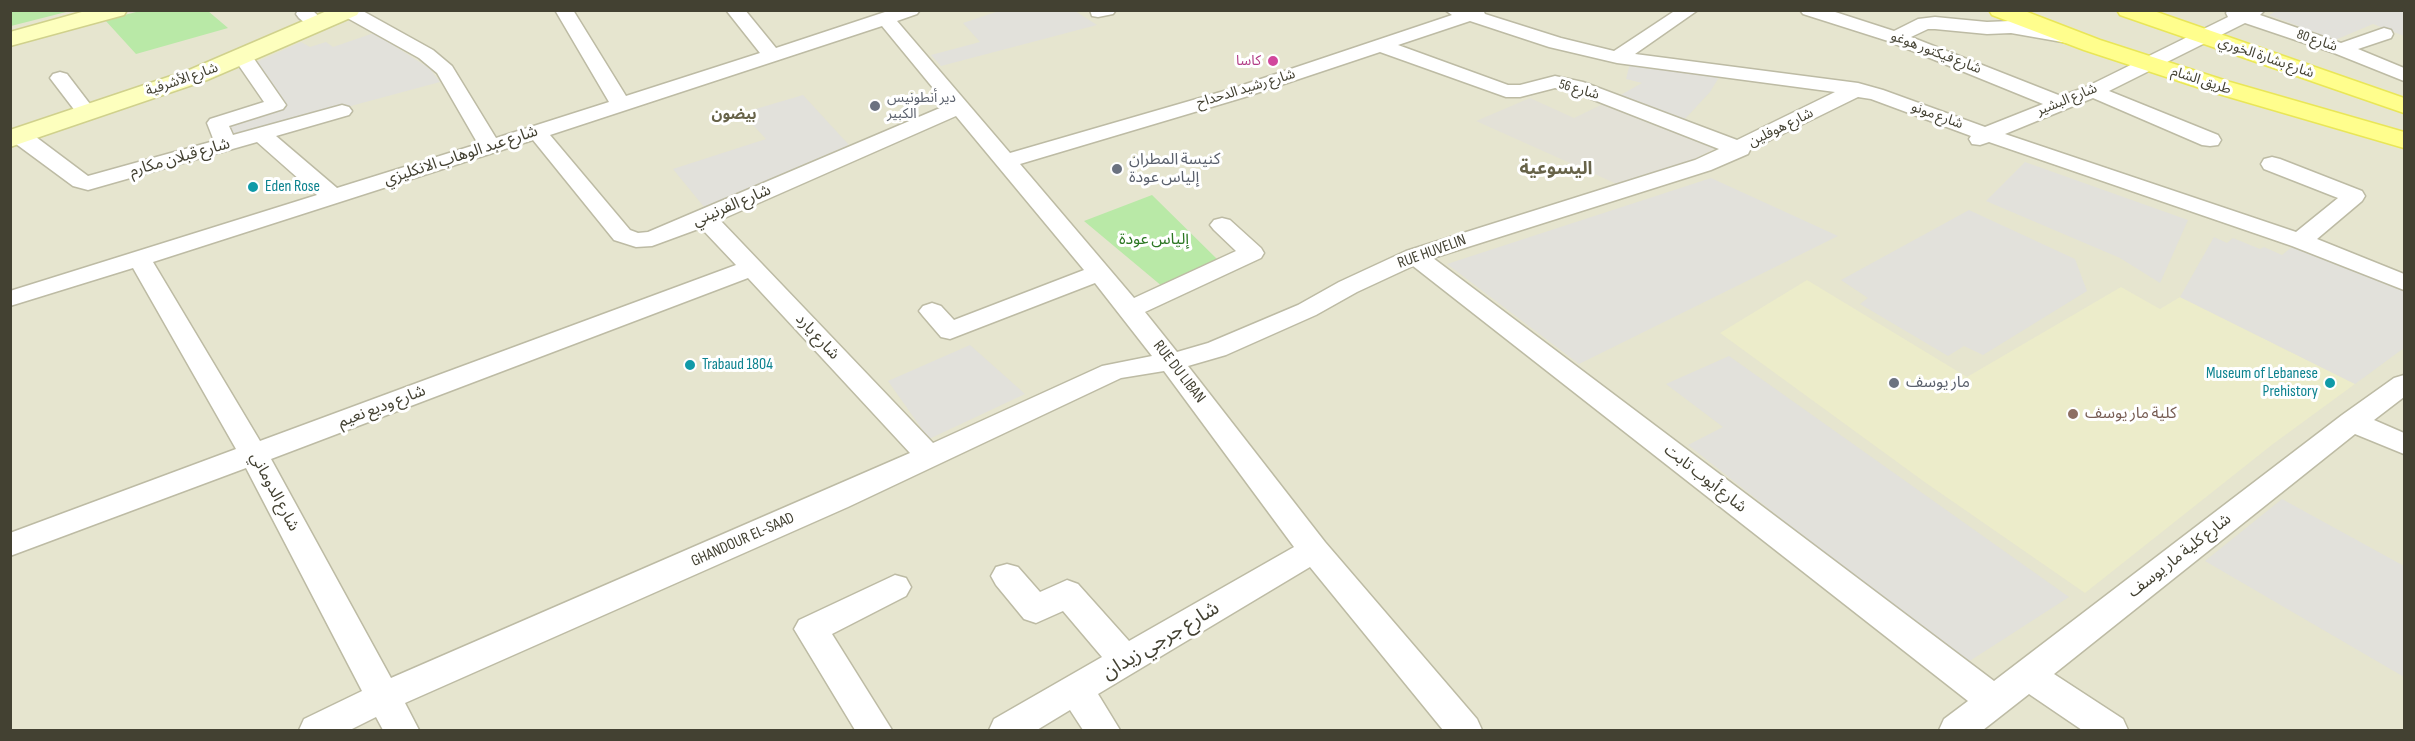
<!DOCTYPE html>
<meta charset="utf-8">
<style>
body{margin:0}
#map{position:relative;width:2415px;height:741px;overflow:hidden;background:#f2f2e2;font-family:"Sofia Sans Condensed",sans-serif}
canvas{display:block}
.frame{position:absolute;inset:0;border:12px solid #434132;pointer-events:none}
</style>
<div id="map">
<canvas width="2415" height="741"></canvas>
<div class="frame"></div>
</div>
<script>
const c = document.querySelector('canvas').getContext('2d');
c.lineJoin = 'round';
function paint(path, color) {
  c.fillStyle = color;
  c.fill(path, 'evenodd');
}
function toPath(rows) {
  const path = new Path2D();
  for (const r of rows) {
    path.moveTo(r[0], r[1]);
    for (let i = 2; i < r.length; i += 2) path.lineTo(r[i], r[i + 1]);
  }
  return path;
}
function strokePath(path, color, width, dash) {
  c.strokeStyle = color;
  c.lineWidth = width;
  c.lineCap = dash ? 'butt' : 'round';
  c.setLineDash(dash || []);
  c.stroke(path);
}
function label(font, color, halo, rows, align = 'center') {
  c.font = font + ' "Sofia Sans Condensed","Noto Sans Arabic",sans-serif';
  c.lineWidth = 6;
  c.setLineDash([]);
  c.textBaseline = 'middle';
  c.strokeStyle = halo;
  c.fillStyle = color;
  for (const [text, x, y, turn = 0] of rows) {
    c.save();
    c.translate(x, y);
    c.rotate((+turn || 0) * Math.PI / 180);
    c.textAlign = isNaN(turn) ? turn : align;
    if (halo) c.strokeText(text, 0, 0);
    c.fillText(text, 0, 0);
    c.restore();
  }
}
const residential = toPath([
 [10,11,2404,11,2404,730,11,730]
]);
const industrial = toPath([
 [1530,98,1574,118,1607,102,1716,148,1693,160,1619,185,1476,121]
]);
const education = toPath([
 [1807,280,1967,377,2121,287,2160,309,2180,297,2355,384,2273,444,2085,593,1926,483,1720,333]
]);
const green = toPath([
 [11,10,70,10,70,11,11,26],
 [140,11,208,11,228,28,136,54,105,20],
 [1152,195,1218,260,1163,287,1084,221]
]);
const parking = toPath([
 [1002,10,1075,11,1097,25,941,66,931,55,980,42,963,23],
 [2278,10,2404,11,2404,36,2373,24,2335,40,2269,15],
 [374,33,429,68,440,82,228,139,224,126,285,104,257,62,301,42,310,47,326,42,333,47],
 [1630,63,1721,74,1710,92,1683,121,1617,97,1642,83,1626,79],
 [803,95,849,145,704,207,673,169,766,139,742,113],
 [2025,162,2188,220,2160,283,2120,258,1986,201],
 [1711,178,1838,236,1579,364,1447,264],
 [1969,210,2075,259,2087,291,1983,355,1964,346,1948,356,1860,304,1868,298,1841,280],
 [2214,237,2227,243,2233,238,2260,249,2264,247,2282,255,2293,246,2404,291,2404,348,2355,384,2180,297],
 [970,345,1025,394,929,439,888,381],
 [1729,356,2069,597,1965,664,1688,445,1723,427,1666,384],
 [2282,499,2404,566,2404,677,2205,561]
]);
const street = toPath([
 [298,10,312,10,327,24,325,28,311,28,299,18,296,14,298,10],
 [339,10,361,10,433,50,452,66,496,138,609,102,555,10,573,10,626,96,760,53,726,10,745,10,776,48,891,10,920,10,917,14,897,21,1010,153,1231,89,1452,15,1445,10,1483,10,1485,14,1561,38,1614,51,1676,10,1698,10,1635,54,1858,83,1883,90,1985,127,2043,104,1888,41,1803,14,1800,10,1829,10,1894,31,1918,19,1935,17,1987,22,2011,21,2075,33,2077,37,2075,41,2068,43,2011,33,1987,34,1935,29,1928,29,1911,37,2061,96,2086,87,2228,17,2226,13,2228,10,2265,10,2260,15,2341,43,2384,28,2391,30,2393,34,2391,38,2358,49,2404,68,2404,81,2334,53,2245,23,2109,91,2218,135,2221,140,2218,145,2210,146,2202,145,2093,98,2005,134,2296,232,2338,198,2264,169,2261,164,2264,159,2272,157,2280,159,2362,191,2365,196,2362,201,2317,239,2404,274,2404,290,2292,246,1989,142,1980,145,1972,144,1969,139,1971,136,1871,99,1858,97,1750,150,1748,154,1711,170,1433,258,1994,681,2342,415,2394,378,2404,375,2404,397,2374,420,2404,433,2404,454,2355,434,2054,674,2123,719,2128,730,2082,730,2029,694,1983,730,1939,730,1944,719,1968,701,1413,266,1357,292,1316,315,1226,355,1188,366,1325,542,1477,719,1482,730,1443,730,1310,567,1098,694,1120,730,1083,730,1070,710,1037,730,989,730,994,719,1102,657,1063,611,1036,623,1024,619,996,585,991,576,996,567,1007,564,1018,567,1040,592,1067,580,1078,584,1129,641,1294,547,1164,371,1121,378,848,507,405,703,419,730,383,730,376,717,350,730,299,730,304,719,362,691,246,468,10,556,10,533,236,449,133,268,10,306,10,291,317,195,257,142,88,190,73,186,12,141,10,134,20,130,28,131,88,176,214,141,207,123,210,119,264,102,233,57,236,53,243,51,250,53,286,105,283,109,229,126,233,135,342,105,349,107,352,111,349,115,276,136,337,188,478,144,437,73,419,58,342,15,339,10],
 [1470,21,1549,47,1617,63,1835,92,1737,140,1583,82,1555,76,1520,85,1508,85,1398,45,1470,21],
 [882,26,947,105,648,232,638,233,630,230,550,135,882,26],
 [1380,52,1506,97,1520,97,1555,88,1571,91,1719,149,1695,160,1406,251,1339,282,1298,305,1208,343,1177,352,1145,312,1261,258,1264,253,1261,248,1230,220,1222,218,1214,220,1210,225,1214,230,1236,251,1134,298,1020,164,1245,97,1380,52],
 [956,116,1084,270,954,320,941,306,932,303,923,306,919,311,923,316,941,337,950,339,1095,283,1152,356,1102,366,933,443,720,220,956,116],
 [533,140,614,240,636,247,652,246,701,228,736,265,260,441,153,262,533,140],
 [748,278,910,453,391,678,271,459,748,278],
 [1090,10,1116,10,1113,14,1098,17,1092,16,1090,10],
 [60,72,67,74,93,108,96,112,93,116,86,118,79,116,53,82,50,78,53,74,60,72],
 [895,575,906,578,911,587,906,596,832,634,892,730,855,730,794,629,799,620,895,575]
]);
const secondary = toPath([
 [89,10,127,10,124,15,10,46,10,32,89,10],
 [329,10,360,10,357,15,207,80,10,147,10,130,189,70,329,10]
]);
const primary = toPath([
 [1989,10,2022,10,2100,40,2230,82,2404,132,2404,148,2212,92,2084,50,1992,15,1989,10],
 [2117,10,2151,10,2404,98,2404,113,2120,15,2117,10]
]);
const markers = [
 [1273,61,6,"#d1479c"],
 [875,106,6,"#6b7280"],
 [1117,169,6,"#6b7280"],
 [253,187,6,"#0f9aa8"],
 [690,365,6,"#0f9aa8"],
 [1894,383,6,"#6b7280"],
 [2330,383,6,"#0f9aa8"],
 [2073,414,6,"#8d6e63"]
];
const farStreetnames = [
 ["شارع 80",2317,41,19],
 ["شارع فيكتور هوغو",1936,53,21],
 ["شارع بشارة الخوري",2266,58,19],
 ["شارع الأشرفية",182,80,-19],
 ["طريق الشام",2201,81,18],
 ["شارع رشيد الدحداح",1246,89,-17],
 ["شارع 56",1579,90,16],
 ["شارع البشير",2067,100,-22],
 ["شارع مونو",1937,116,20],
 ["شارع هوفلين",1781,128,-26]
];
const farHotelnames = [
 ["كاسا",1261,61]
];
const farWorshipnames = [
 ["دير أنطونيس",887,98],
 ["الكبير",887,114]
];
const farNeighbourhoodnames = [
 ["بيضون",734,115]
];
const streetNames = [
 ["شارع عبد الوهاب الانكليزي",461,156,-18],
 ["شارع قبلان مكارم",180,158,-16],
 ["شارع الفرنيني",732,206,-23],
 ["RUE HUVELIN",1432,252,-20],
 ["شارع يارد",817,337,47],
 ["RUE DU LIBAN",1179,372,52],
 ["شارع وديع نعيم",382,407,-21],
 ["شارع أيوب تابت",1705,479,38],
 ["شارع الدوماني",274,492,62],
 ["GHANDOUR EL-SAAD",743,540,-24],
 ["شارع كلية مار يوسف",2180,556,-38]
];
const worshipNames = [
 ["كنيسة المطران",1129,160],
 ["إلياس عودة",1129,178],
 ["مار يوسف",1906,383]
];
const cultureNames = [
 ["Eden Rose",265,187],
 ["Trabaud 1804",702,365],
 ["Museum of Lebanese",2318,374,"right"],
 ["Prehistory",2318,392,"right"]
];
const parkNames = [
 ["إلياس عودة",1154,240]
];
const educationNames = [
 ["كلية مار يوسف",2085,414]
];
const neighbourhoodNames = [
 ["اليسوعية",1556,169]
];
const nearStreetnames = [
 ["شارع جرجي زيدان",1161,641,-31]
];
paint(residential, '#e6e5cf');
paint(industrial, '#e3e1d7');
paint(education, '#ececca');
paint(green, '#b9e9a7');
paint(parking, '#e2e1db');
strokePath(street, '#bdbba4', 3);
strokePath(secondary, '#d0d18c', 3);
strokePath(primary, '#e9e658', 3);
paint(street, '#fff');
paint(secondary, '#fdffbe');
paint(primary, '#fffe8d');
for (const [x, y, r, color] of markers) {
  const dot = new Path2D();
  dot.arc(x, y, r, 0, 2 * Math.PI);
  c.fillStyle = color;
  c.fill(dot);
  strokePath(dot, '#fff', 2);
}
label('14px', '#434132', '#fff', farStreetnames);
label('14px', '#b23c85', '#fff', farHotelnames, 'right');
label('14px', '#5b616d', '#fff', farWorshipnames, 'left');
label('bold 15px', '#676349', '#fff', farNeighbourhoodnames);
label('16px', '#434132', '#fff', streetNames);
label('16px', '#5b616d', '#fff', worshipNames, 'left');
label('16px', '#0d838f', '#fff', cultureNames, 'left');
label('16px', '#2c7723', '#fff', parkNames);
label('16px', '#785e54', '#fff', educationNames, 'left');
label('bold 18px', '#676349', '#fff', neighbourhoodNames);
label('20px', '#434132', '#fff', nearStreetnames);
</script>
